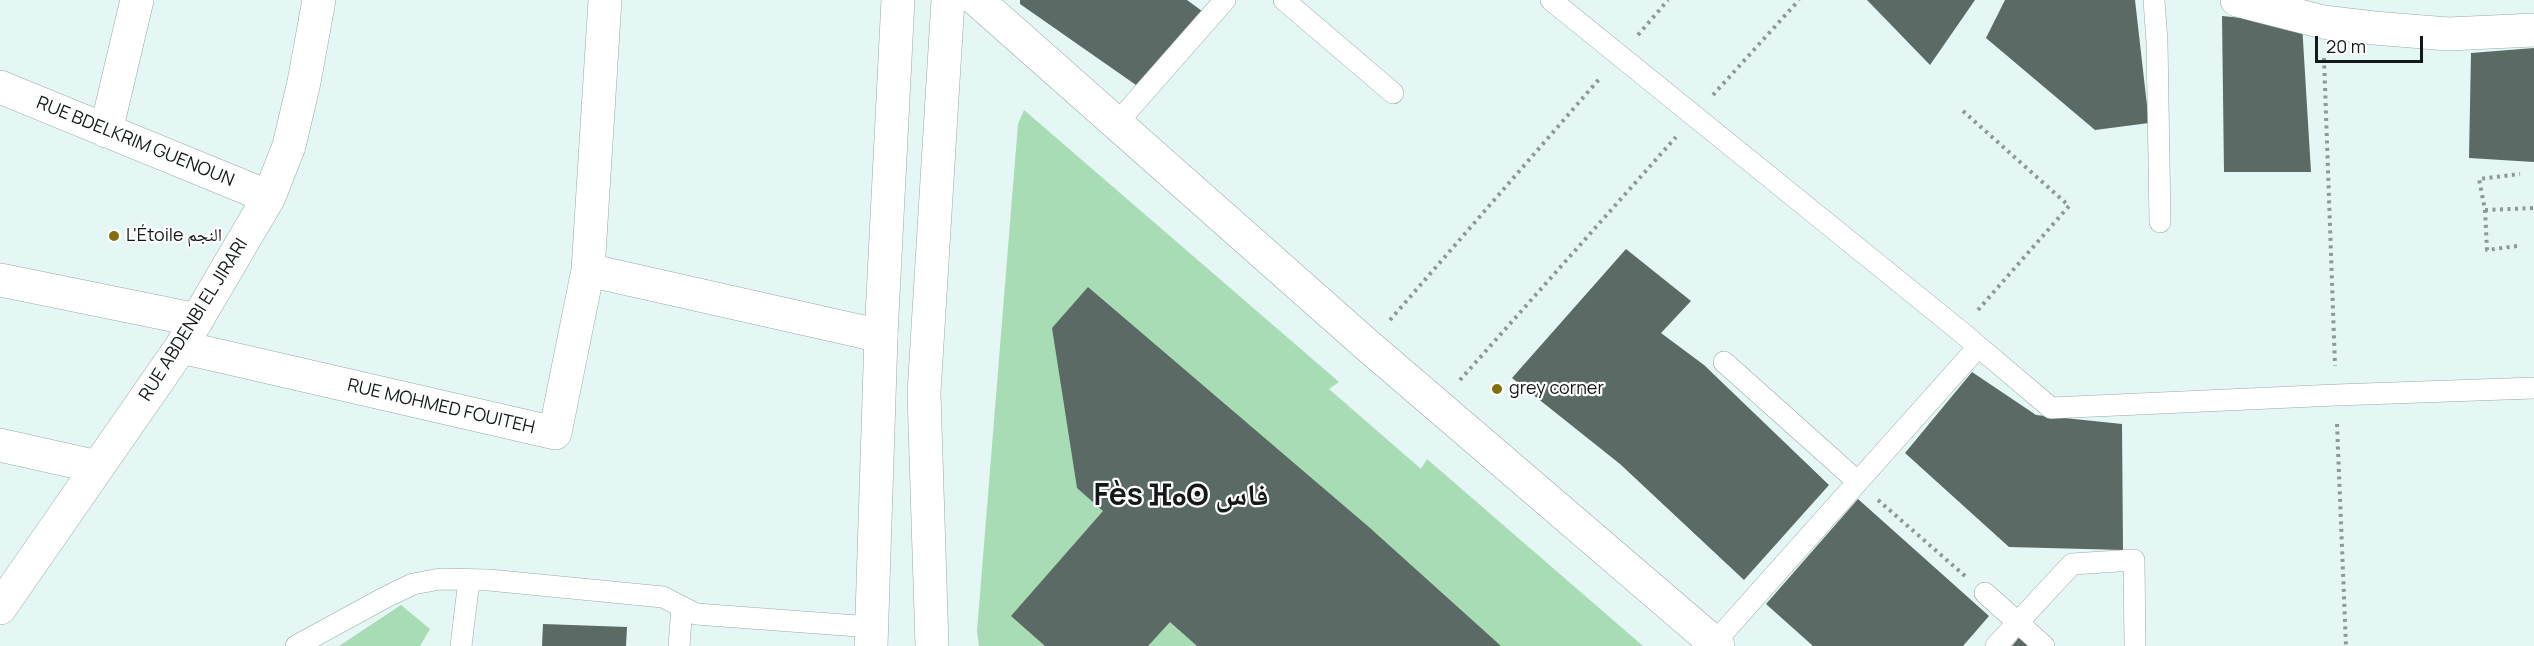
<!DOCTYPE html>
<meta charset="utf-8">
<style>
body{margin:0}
#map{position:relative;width:2534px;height:646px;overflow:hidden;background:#e4f7f5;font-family:Manrope,sans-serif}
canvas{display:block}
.scale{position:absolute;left:2315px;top:36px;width:108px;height:27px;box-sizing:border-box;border:3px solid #131919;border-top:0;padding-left:8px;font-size:18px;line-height:21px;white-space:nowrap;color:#131919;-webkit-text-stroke:4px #fff;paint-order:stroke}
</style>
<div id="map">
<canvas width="2534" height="646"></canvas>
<div class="scale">20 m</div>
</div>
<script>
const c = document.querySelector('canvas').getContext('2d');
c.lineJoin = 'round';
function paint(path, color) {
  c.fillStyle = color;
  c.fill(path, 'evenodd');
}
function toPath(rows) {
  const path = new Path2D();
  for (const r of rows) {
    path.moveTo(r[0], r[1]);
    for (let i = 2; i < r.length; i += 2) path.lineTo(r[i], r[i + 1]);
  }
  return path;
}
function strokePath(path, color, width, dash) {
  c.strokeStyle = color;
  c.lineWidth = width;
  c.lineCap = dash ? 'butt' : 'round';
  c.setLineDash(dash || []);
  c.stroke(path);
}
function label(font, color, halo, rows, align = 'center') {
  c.font = font + ' Manrope,"Noto Naskh Arabic","Noto Sans Tifinagh",sans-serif';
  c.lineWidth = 4.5;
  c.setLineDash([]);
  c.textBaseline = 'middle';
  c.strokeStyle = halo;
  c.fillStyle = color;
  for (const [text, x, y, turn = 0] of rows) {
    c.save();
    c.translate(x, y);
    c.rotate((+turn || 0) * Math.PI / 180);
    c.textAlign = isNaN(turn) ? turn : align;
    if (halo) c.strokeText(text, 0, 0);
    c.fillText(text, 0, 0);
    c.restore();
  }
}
const green = toPath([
 [1024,110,1339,382,1329,389,1421,469,1427,459,1643,646,979,646,977,631,1018,124],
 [401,605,430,629,420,646,339,646]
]);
const building = toPath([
 [1020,0,1187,0,1202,11,1136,85,1020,4],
 [1867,0,1975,0,1930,65],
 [2005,0,2135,0,2149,123,2095,130,1986,38],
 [2222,16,2302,24,2311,172,2224,172],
 [2534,48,2534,162,2469,158,2471,53],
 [1626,249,1691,301,1661,333,1704,365,1829,485,1744,580,1620,464,1512,378],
 [1088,287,1370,528,1501,646,1197,646,1170,622,1148,646,1045,646,1011,616,1103,511,1077,488,1052,328],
 [1972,372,2036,415,2122,424,2123,550,2009,547,1905,453],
 [1858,499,1989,616,1963,646,1813,646,1766,604],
 [543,624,627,627,626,646,542,646],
 [2022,634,2035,646,2012,646]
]);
const path = toPath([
 [1638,35,1668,0],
 [2324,58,2335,366],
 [1713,95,1799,0],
 [1963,111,2069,206,1978,310],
 [2485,210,2534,208],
 [2517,246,2487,250,2485,210,2479,179,2520,174],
 [1390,320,1601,77],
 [1460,380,1676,137],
 [2337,424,2346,646],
 [1878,500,1965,576]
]);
const service = toPath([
 [1284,0,1393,93],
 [1551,0,1960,331,2051,408,2336,395,2534,388],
 [2154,0,2157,42,2160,222],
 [1117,123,1225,0],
 [1724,362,1857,481],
 [1985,593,2044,646],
 [1714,643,1978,347],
 [296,646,386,597,413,584,440,579,489,580,663,597,696,614,871,627],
 [461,646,469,580],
 [679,646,682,607],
 [1996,646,2072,564,2134,560,2135,646]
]);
const minor = toPath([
 [977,0,1367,345,1718,646],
 [2237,0,2323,22,2374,28,2448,34,2534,30],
 [0,87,269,197],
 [106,131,137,0],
 [588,270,881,336],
 [0,280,197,320],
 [181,347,555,433,588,270,605,0],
 [0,445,98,467],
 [0,608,181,347,269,197,289,146,304,82,319,0]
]);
const tertiary = toPath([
 [871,646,881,336,898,0],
 [932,646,924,393,948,0]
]);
const markers = [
 [114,236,6,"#836f0e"],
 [1497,389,6,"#836f0e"]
];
const streetNames = [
 ["RUE BDELKRIM GUENOUN",135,142,22],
 ["RUE ABDENBI EL JIRARI",194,320,-58],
 ["RUE MOHMED FOUITEH",441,407,13]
];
const poiNames = [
 ["L'Étoile النجم",126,236],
 ["grey corner",1509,389]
];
const townNames = [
 ["Fès ⴼⴰⵙ فاس",1181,497]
];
paint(green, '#a8dcb5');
paint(building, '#5b6a64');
strokePath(service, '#97a9a7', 22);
strokePath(minor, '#97a9a7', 34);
strokePath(tertiary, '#97a9a7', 34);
strokePath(path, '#8b9997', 4, [3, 4.5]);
strokePath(service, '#fff', 21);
strokePath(minor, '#fff', 33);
strokePath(tertiary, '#fff', 33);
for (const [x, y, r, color] of markers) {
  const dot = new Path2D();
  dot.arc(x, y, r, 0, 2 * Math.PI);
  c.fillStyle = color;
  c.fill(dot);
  strokePath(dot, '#fff', 2);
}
label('18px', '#131919', '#fff', streetNames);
label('18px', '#131919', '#fff', poiNames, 'left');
label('bold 30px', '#131919', '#fff', townNames);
</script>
